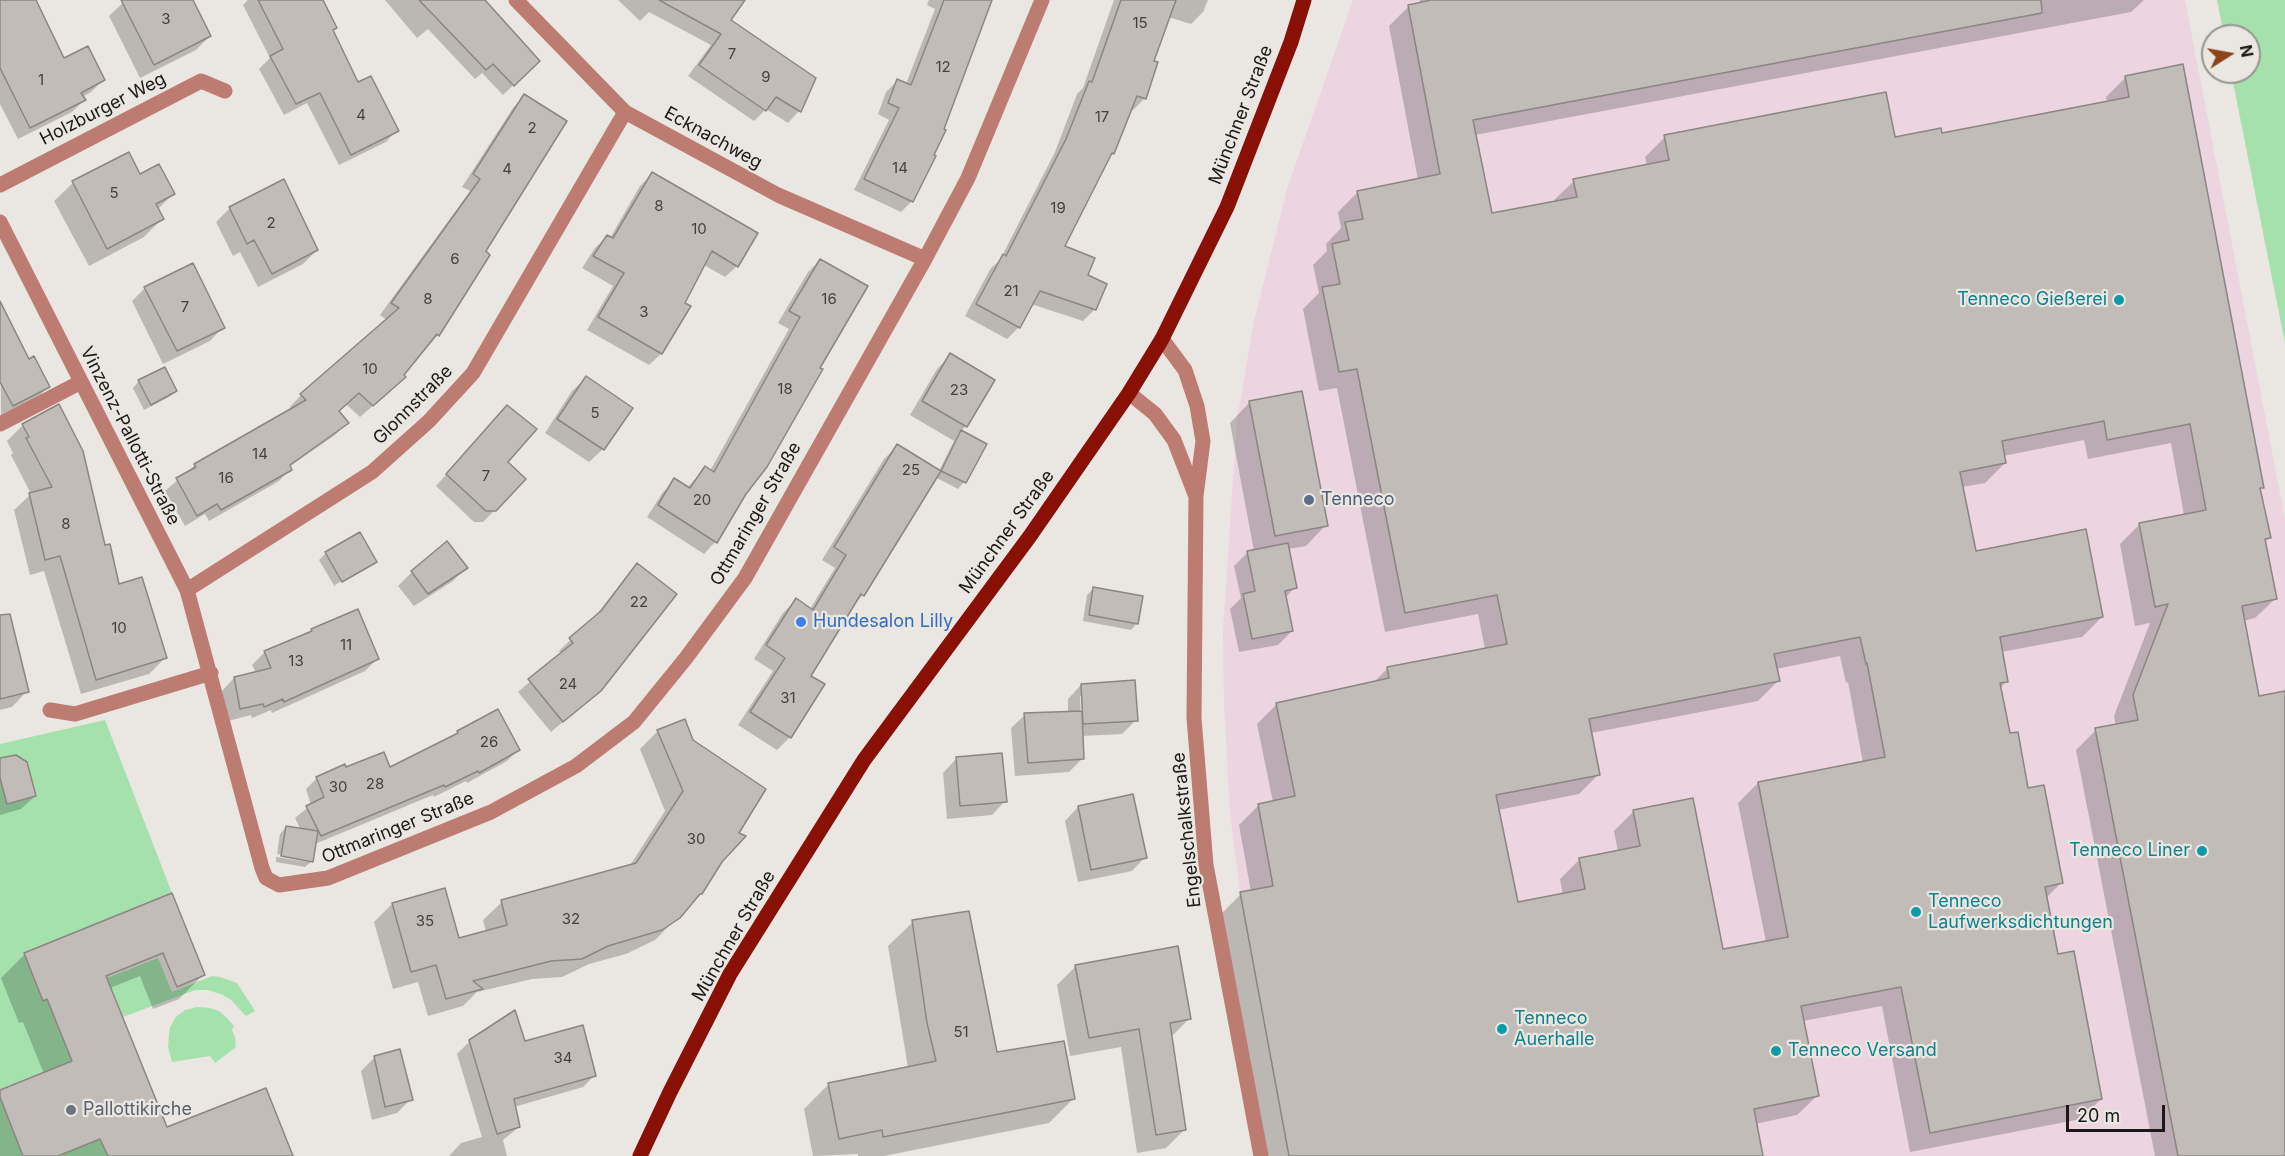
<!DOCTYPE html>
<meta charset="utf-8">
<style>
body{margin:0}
#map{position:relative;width:2285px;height:1156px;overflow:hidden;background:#eae6e1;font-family:Inter,sans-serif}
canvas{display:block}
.north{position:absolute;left:2201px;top:24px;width:60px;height:60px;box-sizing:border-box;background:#eae6e1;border:2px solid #979491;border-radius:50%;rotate:79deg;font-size:16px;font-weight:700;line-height:24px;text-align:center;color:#1b1a18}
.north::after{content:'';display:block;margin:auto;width:21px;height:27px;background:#8a451b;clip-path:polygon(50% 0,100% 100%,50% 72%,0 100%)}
.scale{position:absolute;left:2066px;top:1105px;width:99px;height:27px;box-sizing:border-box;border:3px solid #1b1a18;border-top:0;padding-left:8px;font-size:18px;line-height:21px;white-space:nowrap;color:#1b1a18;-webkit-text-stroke:4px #eae6e1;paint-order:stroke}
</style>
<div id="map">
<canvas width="2285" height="1156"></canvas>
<div class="north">N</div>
<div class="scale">20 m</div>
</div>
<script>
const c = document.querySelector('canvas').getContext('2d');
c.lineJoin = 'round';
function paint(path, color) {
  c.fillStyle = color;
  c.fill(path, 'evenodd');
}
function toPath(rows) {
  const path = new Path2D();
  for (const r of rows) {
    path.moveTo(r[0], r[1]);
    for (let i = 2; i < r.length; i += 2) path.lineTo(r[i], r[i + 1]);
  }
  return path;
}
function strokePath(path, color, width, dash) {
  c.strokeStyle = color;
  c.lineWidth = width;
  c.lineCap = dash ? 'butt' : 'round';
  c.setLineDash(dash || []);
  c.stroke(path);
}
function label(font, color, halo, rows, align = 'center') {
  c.font = font + ' Inter,sans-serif';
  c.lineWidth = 4.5;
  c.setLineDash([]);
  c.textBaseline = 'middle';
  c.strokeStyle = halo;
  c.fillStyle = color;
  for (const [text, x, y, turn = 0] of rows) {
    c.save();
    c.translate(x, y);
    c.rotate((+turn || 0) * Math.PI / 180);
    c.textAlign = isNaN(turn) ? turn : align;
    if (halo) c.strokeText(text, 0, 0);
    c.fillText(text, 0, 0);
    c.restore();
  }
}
const industrial = toPath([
 [1353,0,2185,0,2285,519,2285,1156,1289,1156,1240,892,1230,814,1224,705,1223,631,1237,419,1254,321,1287,189]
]);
const green = toPath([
 [2217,0,2285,0,2285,343,2231,72,2249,72,2249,36,2224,36],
 [105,720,172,893,24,953,43,1000,47,999,72,1061,0,1090,0,744],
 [158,958,172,992,212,976,220,977,237,983,255,1011,246,1016,231,1000,223,995,208,990,195,990,123,1017,107,978],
 [197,1007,210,1008,219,1011,227,1018,234,1026,232,1030,235,1037,236,1047,215,1063,210,1056,172,1062,168,1046,170,1027,176,1017,185,1010],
 [0,1097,23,1156,0,1156],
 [100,1139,108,1156,58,1156]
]);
const shadow = toPath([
 [0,0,34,0,63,60,103,80,91,92,82,97,84,100,72,112,18,139,0,104],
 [126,0,191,0,210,36,196,50,140,78,109,16],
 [248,0,322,0,332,31,357,84,397,130,386,142,339,165,307,103,284,115,259,69,270,58,243,5],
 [385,0,473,0,538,61,503,95,482,73,475,79,428,29,417,38],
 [618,0,738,0,729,20,814,79,799,111,788,123,766,109,754,121,688,76,711,45,649,12,640,21],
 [929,0,991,0,912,201,901,212,854,190,889,120,878,114,886,92,897,81,906,84,935,9,927,5],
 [1114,0,1208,0,1203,12,1191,24,1168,17,1152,62,1145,98,1133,110,1131,109,1113,153,1108,158,1063,246,1087,276,1095,309,1083,321,1031,304,1019,327,1007,339,965,316,991,268,1000,260,1055,152,1077,94,1083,88],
 [1420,0,2144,0,2131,12,1475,135,1490,215,1555,203,1554,200,1574,181,1647,166,1645,157,1665,137,1893,139,1941,134,2107,102,2106,97,2126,77,2262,487,2259,490,2269,538,2264,542,2275,599,2255,618,2243,621,2258,697,2285,692,2285,1156,2155,1156,2076,750,2096,730,2116,726,2114,716,2150,623,2135,626,2120,544,2140,524,2184,515,2171,443,2088,459,2084,440,2003,456,2005,463,1985,483,1962,487,1974,552,2102,617,2082,637,2001,652,2007,681,2000,688,2009,735,2061,883,2046,898,2057,956,2101,1099,2081,1119,1910,1152,1882,1006,1803,1021,1817,1096,1797,1115,1755,1124,1762,1156,1266,1156,1221,914,1241,894,1251,892,1239,825,1259,805,1273,802,1257,724,1277,704,1373,683,1388,668,1485,649,1478,614,1385,632,1337,388,1319,391,1303,309,1319,293,1313,265,1327,251,1326,244,1341,228,1338,212,1358,192,1418,180,1389,26,1409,6,1420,4],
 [1840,656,1846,683,1848,682,1863,763,1758,783,1738,803,1766,942,1722,951,1634,811,1614,831,1618,852,1580,859,1560,879,1563,895,1517,904,1498,810,1579,794,1599,774,1591,733,1758,701,1778,681,1776,669],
 [524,96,484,252,438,335,392,389,360,417,346,404,338,412,347,423,335,435,289,467,290,469,279,481,209,521,205,514,185,526,165,491,195,465,292,410,290,407,301,395,387,320,380,315,470,191,462,187,513,108],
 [128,154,140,176,173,194,157,210,162,219,144,237,89,266,54,201,73,183],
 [652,174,737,266,725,277,704,265,683,303,689,307,661,354,649,365,587,330,613,286,582,268,595,248,607,237,610,238,640,186],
 [230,208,317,250,303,264,258,287,240,252,233,256,216,222],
 [820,260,745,493,715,542,704,554,647,517,663,492,675,480,687,488,705,468,710,471,789,329,778,323,808,272],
 [145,288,223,327,210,341,163,364,132,301],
 [0,304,29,361,48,387,37,398,1,417],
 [951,355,966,426,960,432,984,444,964,482,958,489,935,477,863,595,853,605,809,677,790,737,777,750,738,725,773,671,754,659,783,613,796,600,810,609,835,568,822,560,884,459,897,446,939,471,954,441,910,415,937,369],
 [586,378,603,449,589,462,545,433,572,391],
 [139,381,176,391,169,397,144,410,133,388],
 [1250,402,1326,525,1306,546,1288,549,1295,587,1285,598,1292,631,1278,645,1239,652,1230,609,1241,598,1234,566,1248,552,1254,551,1230,423],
 [496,418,506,462,495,510,483,522,474,522,436,486],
 [23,425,104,547,118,586,165,658,149,674,81,694,44,571,30,575,14,510,31,494,11,455,13,453,7,441],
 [360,534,375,562,370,567,370,564,335,585,335,587,319,560,325,554],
 [637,565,600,690,551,732,518,692,561,654,559,651,593,619,626,577],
 [466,567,453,581,414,606,398,586,412,572],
 [1094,588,1137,623,1131,630,1083,621,1087,595],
 [0,627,27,691,12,707,0,710],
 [312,630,377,659,365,671,272,713,271,710,252,718,251,715,228,721,222,691,234,678,256,673,252,665,265,652,308,635],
 [1081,685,1136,720,1122,734,1082,736,1083,758,1069,772,1015,776,1011,728,1025,715,1068,713,1068,699],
 [1080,696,1083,696,1084,718,1081,718],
 [498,711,518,750,507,761,467,783,466,781,434,797,433,795,315,844,312,861,305,867,276,862,276,857,309,862,309,859,277,854,280,834,286,827,301,830,295,818,311,805,306,789,317,778,345,769,389,769,453,737],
 [658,731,721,861,685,911,666,929,655,940,626,954,589,964,562,977,532,979,477,992,463,1006,428,1016,418,982,393,989,374,922,392,904,458,940,486,932,483,920,502,902,629,867,665,811,640,749],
 [956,759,1005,801,992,815,947,819,943,773],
 [0,760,35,796,21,809,0,815],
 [1078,807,1145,857,1132,871,1078,882,1065,821],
 [171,895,203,975,179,999,153,1009,140,976,110,988,166,1129,286,1156,0,1156,0,1091,44,1074,23,1022,19,1023,1,978,25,954],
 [913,922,996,1054,1074,1098,1049,1123,884,1156,858,1156,858,1154,813,1156,804,1109,829,1084,908,1068,888,946],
 [1076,966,1190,1018,1170,1038,1185,1129,1166,1148,1137,1153,1121,1047,1070,1056,1057,985],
 [470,1041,595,1075,583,1087,514,1107,519,1127,503,1140,507,1156,449,1156,461,1143,482,1137,457,1054],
 [375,1057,411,1099,397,1113,372,1120,361,1071]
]);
const building = toPath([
 [0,0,36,0,64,58,88,46,105,80,81,93,86,100,30,128,0,68,0,0],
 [121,0,193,0,211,36,154,65,121,0],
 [258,0,323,0,337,28,333,30,358,82,371,76,399,131,351,155,320,93,296,104,270,56,283,49,258,0],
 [419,0,485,0,540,61,514,86,493,64,486,70,419,0],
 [659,0,745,0,731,20,816,78,801,112,776,97,766,111,699,65,721,34,659,0],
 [944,0,992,0,944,129,946,130,934,155,936,156,913,202,864,179,899,108,888,103,897,79,911,85,944,0],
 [1121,0,1176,0,1154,61,1158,62,1146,99,1137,96,1114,154,1112,153,1065,246,1095,258,1088,275,1107,284,1096,310,1040,291,1020,328,976,304,1003,254,1006,256,1066,139,1089,81,1092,82,1121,0],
 [1431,0,2041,0,2042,13,1473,120,1492,213,1577,197,1573,179,1669,160,1664,135,1886,92,1895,137,1941,128,1942,133,2129,97,2125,76,2183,64,2264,488,2260,488,2271,538,2265,539,2277,599,2242,606,2259,696,2285,691,2285,1156,2178,1156,2095,728,2138,720,2133,695,2168,604,2155,607,2139,523,2206,510,2190,424,2107,440,2104,421,2002,441,2006,463,1960,472,1976,551,2086,529,2103,617,2000,637,2008,682,2000,683,2010,733,2018,732,2028,788,2044,785,2063,883,2045,887,2058,954,2074,951,2102,1099,1930,1133,1901,987,1801,1006,1819,1096,1754,1109,1763,1156,1289,1156,1240,892,1273,886,1258,804,1295,796,1276,703,1389,678,1387,667,1507,644,1497,595,1405,613,1357,369,1339,372,1322,287,1340,284,1332,244,1349,240,1345,222,1363,219,1357,191,1440,174,1408,5,1431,0],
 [1860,637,1866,664,1867,663,1885,757,1758,782,1788,937,1723,949,1693,798,1633,810,1640,846,1579,858,1585,889,1518,902,1496,795,1600,775,1589,719,1780,681,1774,654,1860,637],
 [524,94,567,121,486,251,490,255,439,336,437,334,404,375,406,377,373,406,359,393,339,411,349,423,290,465,292,470,221,510,217,504,197,516,176,478,196,467,194,464,306,400,300,394,399,308,391,303,480,179,473,174,524,94],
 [129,152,140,174,159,164,175,194,156,204,164,219,107,249,72,181,129,152],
 [652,172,758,233,738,267,712,251,685,303,691,306,662,354,598,317,624,273,593,256,607,235,613,238,652,172],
 [284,179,318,250,272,274,254,240,247,244,229,207,284,179],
 [820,259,868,286,820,368,823,369,767,467,746,494,717,543,658,505,674,478,690,488,705,466,714,472,800,317,789,311,820,259],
 [193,263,225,328,177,351,144,287,193,263],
 [0,301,29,359,34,356,50,387,13,406,0,382,0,301],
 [950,353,995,380,967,427,922,401,950,353],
 [165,367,177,391,151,405,138,380,165,367],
 [586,376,633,408,604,450,557,419,586,376],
 [1302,391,1328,526,1275,536,1249,401,1302,391],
 [59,404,83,451,105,545,110,544,119,584,142,577,167,658,96,680,60,556,45,560,29,493,52,487,26,438,29,437,22,424,59,404],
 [507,405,537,429,508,462,526,479,496,511,486,511,446,474,507,405],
 [961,430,987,444,966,483,941,471,961,430],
 [897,444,941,471,864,596,861,594,811,676,825,684,791,738,750,712,785,658,766,645,796,598,813,610,846,555,834,547,897,444],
 [360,532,377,562,342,582,325,552,360,532],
 [447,541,468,568,428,594,411,571,447,541],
 [1288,543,1297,588,1285,591,1293,631,1252,639,1243,594,1255,591,1247,551,1288,543],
 [637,563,677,594,601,691,563,722,528,679,573,643,569,638,601,611,637,563],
 [1093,587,1143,596,1138,624,1089,615,1093,587],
 [358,609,379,659,284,702,283,699,264,707,263,704,240,709,234,677,271,668,264,651,312,631,311,629,358,609],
 [10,614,29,692,0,699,0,615,10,614],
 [1135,680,1138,721,1083,724,1081,684,1135,680],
 [498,709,520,750,479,773,478,771,445,787,444,785,321,836,306,806,324,797,316,777,345,764,346,767,384,752,390,767,458,733,457,731,498,709],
 [1082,711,1084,759,1028,763,1024,713,1082,711],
 [685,719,693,740,766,789,739,833,746,836,722,862,702,894,700,894,680,918,662,930,608,946,582,959,551,961,473,981,483,989,446,999,436,965,411,972,392,903,445,888,459,938,507,925,501,900,636,863,683,791,657,730,685,719],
 [1002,753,1007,802,960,806,956,757,1002,753],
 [16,755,27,762,36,796,7,804,0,778,0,758,16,755],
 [1133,794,1147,858,1091,870,1078,806,1133,794],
 [286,826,318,831,313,862,281,856,286,826],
 [172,893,205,975,177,987,163,953,106,976,167,1127,266,1088,293,1156,108,1156,100,1139,58,1156,23,1156,0,1097,0,1090,72,1061,47,999,43,1001,24,953,172,893],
 [969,911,997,1052,1064,1041,1075,1099,883,1137,882,1130,839,1139,828,1083,936,1061,927,1023,912,920,969,911],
 [1178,946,1191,1019,1170,1023,1186,1130,1156,1135,1139,1029,1089,1038,1075,965,1178,946],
 [515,1010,525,1041,583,1025,596,1076,514,1099,520,1127,497,1134,469,1040,515,1010],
 [400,1049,413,1100,385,1107,374,1056,400,1049]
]);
const minor = toPath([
 [516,0,625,112,778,195,925,259],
 [0,185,201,81,225,91],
 [0,222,187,590,262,868,266,878,279,885,328,878,491,812,576,766,634,722,686,658,745,578,925,259,968,178,1042,0],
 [1162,339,1185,370,1197,406,1203,441,1196,496,1194,718,1206,865,1261,1156],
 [1129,393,1155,414,1174,440,1195,494],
 [0,424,81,382],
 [187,590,372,472,429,421,473,373,625,112],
 [50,710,75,714,211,673]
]);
const major = toPath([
 [640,1156,670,1092,730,974,864,760,1030,536,1129,393,1162,339,1227,207,1291,42,1304,0]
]);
const markers = [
 [2119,300,6,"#0f9aa8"],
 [1309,500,6,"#5c6f8a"],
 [801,622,6,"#3f7fe0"],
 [2202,851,6,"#0f9aa8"],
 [1916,912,6,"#0f9aa8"],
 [1502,1029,6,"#0f9aa8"],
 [1776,1051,6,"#0f9aa8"],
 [71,1110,6,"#6b7280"]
];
const numberNames = [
 ["3",166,19],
 ["15",1140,23],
 ["7",732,54],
 ["12",943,67],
 ["9",766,77],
 ["1",41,80],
 ["4",361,115],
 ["17",1102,117],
 ["2",532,128],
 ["14",900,168],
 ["4",507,169],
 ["5",114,193],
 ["8",659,206],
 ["19",1058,208],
 ["2",271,223],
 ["10",699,229],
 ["6",455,259],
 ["21",1011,291],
 ["8",428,299],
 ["16",829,299],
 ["7",185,307],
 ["3",644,312],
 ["10",370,369],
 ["18",785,389],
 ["23",959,390],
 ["5",595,413],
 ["14",260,454],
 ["25",911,470],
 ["7",486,476],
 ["16",226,478],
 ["20",702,500],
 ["8",66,524],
 ["22",639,602],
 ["10",119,628],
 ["11",346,645],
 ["13",296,661],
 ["24",568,684],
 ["31",788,698],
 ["26",489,742],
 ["28",375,784],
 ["30",338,787],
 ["30",696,839],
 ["32",571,919],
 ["35",425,921],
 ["51",961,1032],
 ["34",563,1058]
];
const streetNames = [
 ["Holzburger Weg",103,109,-27],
 ["Münchner Straße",1241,115,-69],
 ["Ecknachweg",713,138,29],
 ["Glonnstraße",413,405,-45],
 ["Vinzenz-Pallotti-Straße",130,436,63],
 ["Ottmaringer Straße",756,514,-60],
 ["Münchner Straße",1007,532,-54],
 ["Ottmaringer Straße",398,828,-22],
 ["Engelschalkstraße",1187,830,-96],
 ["Münchner Straße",734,936,-60]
];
const cultureNames = [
 ["Tenneco Gießerei",2107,300,"right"],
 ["Tenneco Liner",2190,851,"right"],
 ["Tenneco",1928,902],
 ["Laufwerksdichtungen",1928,923],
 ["Tenneco",1514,1019],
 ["Auerhalle",1514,1040],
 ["Tenneco Versand",1788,1051]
];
const serviceNames = [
 ["Tenneco",1321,500]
];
const shopNames = [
 ["Hundesalon Lilly",813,622]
];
const worshipNames = [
 ["Pallottikirche",83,1110]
];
paint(industrial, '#ecd5e1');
paint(green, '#a4e1ad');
paint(shadow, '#0003');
paint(building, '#c1bcb7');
strokePath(building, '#8b8682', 1.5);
strokePath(minor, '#bc7c71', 15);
strokePath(major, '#891004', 15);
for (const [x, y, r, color] of markers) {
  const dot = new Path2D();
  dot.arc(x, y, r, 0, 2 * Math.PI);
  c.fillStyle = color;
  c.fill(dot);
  strokePath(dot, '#eae6e1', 2);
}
label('15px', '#444240', null, numberNames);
label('18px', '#1b1a18', '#eae6e1', streetNames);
label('18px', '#0d838f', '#eae6e1', cultureNames, 'left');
label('18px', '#4e5e75', '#eae6e1', serviceNames, 'left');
label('18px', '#366cbe', '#eae6e1', shopNames, 'left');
label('18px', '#5b616d', '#eae6e1', worshipNames, 'left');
</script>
